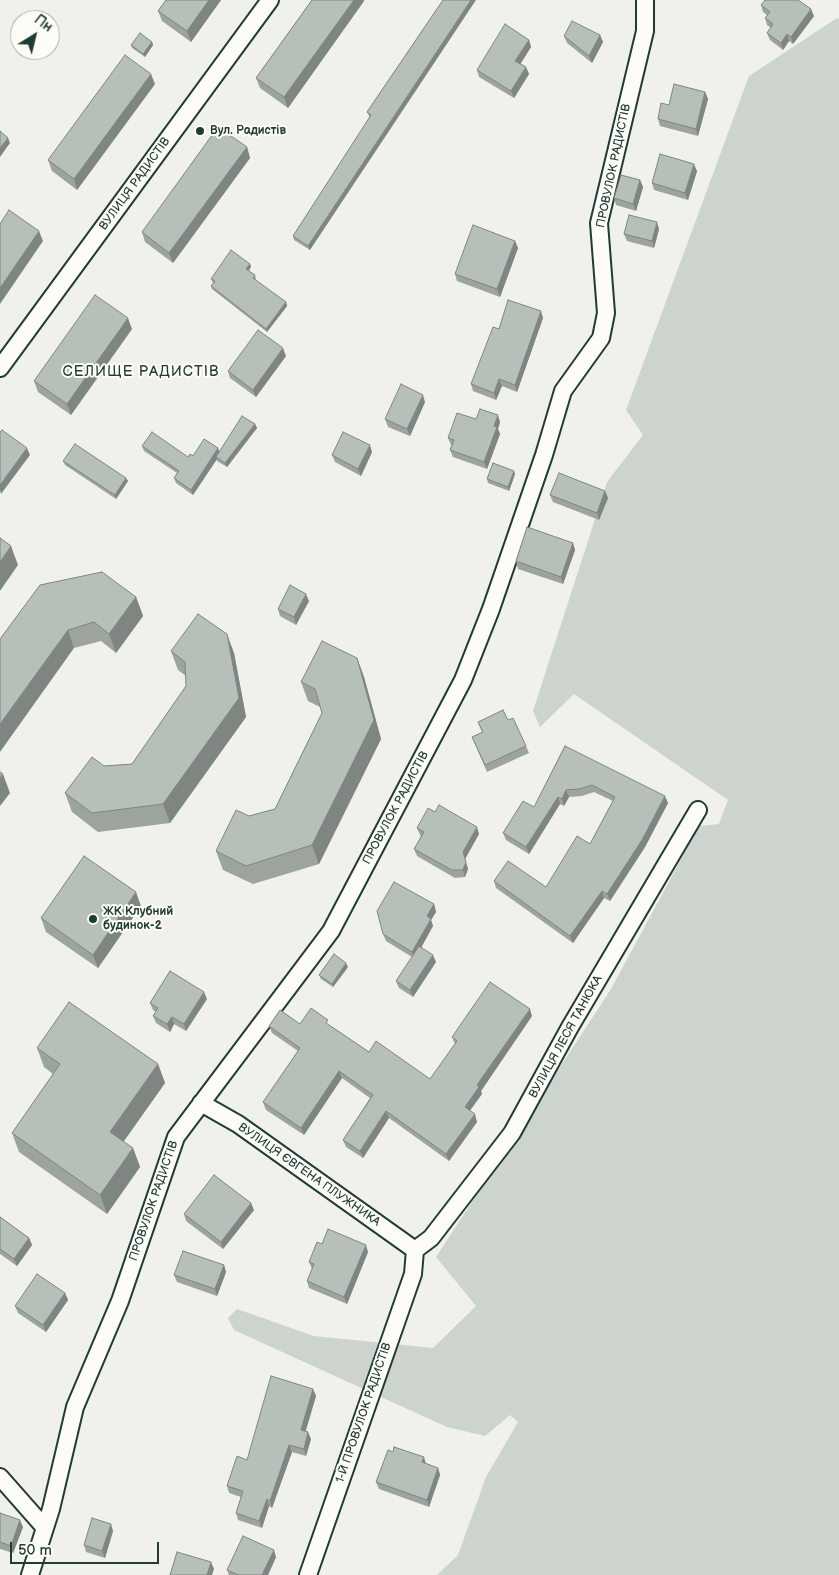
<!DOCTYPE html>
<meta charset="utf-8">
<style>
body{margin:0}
#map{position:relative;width:839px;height:1575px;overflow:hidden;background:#f0f1eb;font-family:"Balsamiq Sans",sans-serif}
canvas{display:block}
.north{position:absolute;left:10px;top:10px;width:50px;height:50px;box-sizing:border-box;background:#fdfcf7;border:1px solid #a4b0a9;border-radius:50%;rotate:36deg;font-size:14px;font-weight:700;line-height:20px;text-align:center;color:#1f3d34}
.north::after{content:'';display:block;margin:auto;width:18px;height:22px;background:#1f3d34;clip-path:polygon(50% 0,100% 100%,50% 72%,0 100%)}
.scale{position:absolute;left:10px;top:1542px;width:149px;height:22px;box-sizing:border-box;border:2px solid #1f3d34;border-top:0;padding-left:6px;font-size:15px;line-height:18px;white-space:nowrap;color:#1f3d34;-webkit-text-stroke:4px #fdfcf7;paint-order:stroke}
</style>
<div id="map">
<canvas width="839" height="1575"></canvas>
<div class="north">Пн</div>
<div class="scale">50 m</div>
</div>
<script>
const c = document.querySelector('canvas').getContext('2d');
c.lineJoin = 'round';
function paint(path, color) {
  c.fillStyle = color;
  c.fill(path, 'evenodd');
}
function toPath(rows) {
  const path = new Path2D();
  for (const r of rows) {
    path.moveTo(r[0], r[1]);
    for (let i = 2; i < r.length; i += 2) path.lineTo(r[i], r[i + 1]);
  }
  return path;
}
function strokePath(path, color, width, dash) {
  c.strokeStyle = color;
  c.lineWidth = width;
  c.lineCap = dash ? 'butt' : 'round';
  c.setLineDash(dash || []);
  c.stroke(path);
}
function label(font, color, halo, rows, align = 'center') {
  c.font = font + ' "Balsamiq Sans",sans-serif';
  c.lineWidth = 4;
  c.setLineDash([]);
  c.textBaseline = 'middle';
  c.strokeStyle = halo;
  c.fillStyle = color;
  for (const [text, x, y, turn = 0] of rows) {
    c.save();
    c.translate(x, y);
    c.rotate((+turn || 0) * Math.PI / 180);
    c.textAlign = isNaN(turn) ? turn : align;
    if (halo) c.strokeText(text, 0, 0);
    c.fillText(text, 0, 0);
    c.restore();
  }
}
const green = toPath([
 [837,18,839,19,839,1575,437,1575,458,1555,486,1477,518,1422,510,1415,485,1436,447,1427,234,1330,228,1318,237,1309,314,1336,433,1348,476,1306,436,1257,611,989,699,826,719,824,728,800,574,694,540,727,533,711,607,482,643,435,626,410,749,76]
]);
const minor = toPath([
 [0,368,270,0],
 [201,1103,238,1124,415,1250],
 [415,1250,431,1238,512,1133,570,1027,698,810],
 [0,1477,45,1528],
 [30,1575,51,1509,75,1407,120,1301,176,1137,331,931,463,680,491,609,544,455,563,391,601,338,606,313,599,223,645,31,645,0],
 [308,1575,413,1274,415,1250]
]);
const wall = toPath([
 [166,0,221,0,191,42,162,21,158,11],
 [312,0,364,0,364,1,288,108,260,88,256,78],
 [443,0,310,250,294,240,293,236,370,118,367,112],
 [761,5,814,16,793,44,789,41,783,50,770,40,767,33,771,28,767,25,765,18,767,15,763,12],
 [600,35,603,42,592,63,567,43,564,36],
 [529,40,531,47,520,64,526,67,529,74,514,98,479,77,477,70],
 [152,42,153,45,145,57,132,48,131,45],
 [155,84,77,190,52,171,48,160],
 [705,92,708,99,698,136,660,126,658,119,669,105],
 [247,147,250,158,173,263,145,242,142,232],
 [697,171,688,200,654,190,652,183],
 [640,180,643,187,636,211,616,205,614,198],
 [659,229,654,248,627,241,624,234],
 [515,241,518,248,500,297,457,281,455,274],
 [250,264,251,267,249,271,255,275,256,279,255,280,286,302,287,306,267,332,212,289,211,286,213,283,211,279],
 [543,318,517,392,502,386,496,400,473,391,471,384,499,329],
 [132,329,71,415,38,392,34,381],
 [286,356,256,397,230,378,228,371],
 [425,402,410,436,388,427,385,419],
 [476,419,500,422,498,429,500,434,487,469,453,457,450,450,452,445,451,445,448,438],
 [255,424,257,428,227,467,217,461,217,459,193,495,176,483,174,478,177,473,144,451,142,446,188,457,218,448,219,452],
 [372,452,361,476,335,462,332,455],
 [63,461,128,481,116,499,65,465],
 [514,471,515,474,509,491,488,483,487,479],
 [605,491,608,498,599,520,553,502,550,495],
 [573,543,575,550,563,584,518,569,516,561],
 [40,585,136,597,143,616,116,653,101,641,74,648],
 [309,601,296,625,280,616,278,609],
 [171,651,234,653,246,717,170,823,98,832,72,812,65,793,104,766,132,764,186,686,186,676,178,670],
 [357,658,364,677,381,739,319,864,253,884,223,870,216,851,249,816,275,809,322,713,320,707,308,701,301,682],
 [508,720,526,746,529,753,487,772,472,737,482,732,478,722],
 [565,746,668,803,645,847,610,901,604,898,573,943,496,888,494,881,546,887,590,844,613,801,594,792,582,796,569,797,564,806,560,804,529,854,506,840,503,833,534,807],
 [417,828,479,834,465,859,468,869,465,877,455,878,417,856,414,849,421,836,420,835],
 [434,904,436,912,431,920,433,926,421,947,436,962,413,997,399,988,396,981,412,957,386,941,383,934],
 [141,906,98,968,46,932,41,918],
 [348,967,333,987,321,979,319,975],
 [207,999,186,1031,174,1024,170,1032,156,1023,153,1016,156,1012,153,1010,150,1003],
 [532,1016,481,1091,482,1094,470,1111,477,1122,449,1161,389,1118,363,1158,346,1147,343,1140,370,1098,342,1078,304,1135,266,1110,263,1102,298,1051,272,1033,269,1026,300,1024,331,1026,369,1052,430,1079,455,1044,452,1037],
 [37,1048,158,1064,165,1083,123,1142,133,1148,140,1167,107,1214,19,1152,12,1133,53,1074,44,1067],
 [254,1210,223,1249,186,1221,184,1214],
 [0,1217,29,1238,32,1245,17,1266,0,1254],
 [322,1244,368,1252,347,1304,309,1288,307,1281,312,1269,309,1262],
 [224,1265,226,1272,217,1296,177,1282,174,1275],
 [65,1293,68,1300,46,1332,18,1313,15,1306],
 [313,1389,316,1396,305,1431,311,1439,306,1456,292,1452,272,1508,269,1506,262,1528,238,1520,236,1513,241,1497,229,1493,227,1486,247,1460],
 [426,1464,438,1468,440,1475,429,1507,379,1489,376,1482],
 [0,1513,23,1527,13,1553,0,1549],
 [113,1531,105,1558,86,1552,84,1545],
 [276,1557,268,1575,229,1575,227,1570]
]);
const shadedWall = toPath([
 [209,0,221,0,191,42,187,31],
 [354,0,364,0,364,1,288,108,284,97],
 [471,0,476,0,310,250,308,246],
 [811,9,814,16,793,44,791,37],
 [787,34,789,41,783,50,781,43],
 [600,35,603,42,592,63,589,56],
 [529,40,531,47,518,68,515,61],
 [152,42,153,45,145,57,143,54],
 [526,67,529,74,514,98,511,91],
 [151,74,155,84,77,190,74,179],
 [705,92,708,99,698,136,696,129],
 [8,138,10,143,0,157,0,148],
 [247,147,250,158,173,263,169,253],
 [694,164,697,171,688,200,685,193],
 [640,180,643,187,636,211,633,204],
 [657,222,659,229,654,248,652,241],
 [39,231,43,241,0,304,0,288],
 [515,241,518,248,500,297,497,289],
 [250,264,251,267,247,272,246,269],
 [286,302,287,306,267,332,266,329],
 [541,311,543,318,517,392,515,385],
 [128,318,132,329,71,415,67,404],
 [283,348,286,356,256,397,253,390],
 [499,379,502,386,496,400,494,393],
 [423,395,425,402,410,436,407,429],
 [498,415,500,422,498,429,500,434,487,469,484,462,494,426],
 [255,424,257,428,227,467,225,463],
 [370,445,372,452,361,476,358,469],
 [27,448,30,455,1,494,0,490,0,485],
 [218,448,220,454,216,457,217,459,193,495,191,490],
 [514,471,515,474,509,491,508,487],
 [126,478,128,481,116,499,115,495],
 [605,491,608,498,599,520,597,513],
 [573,543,575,550,563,584,561,577],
 [11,546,18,565,0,591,0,562],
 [306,594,309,601,296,625,294,617],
 [136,597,143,616,116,653,109,634],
 [68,630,74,648,0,752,0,724],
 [227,634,234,653,246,717,170,823,163,804],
 [357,658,364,677,381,739,319,864,312,845],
 [3,774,10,793,0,806,0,778],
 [566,790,569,797,564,806,562,799],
 [665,796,668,803,645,847,610,901,607,894],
 [558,797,560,804,529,854,526,847],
 [477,827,479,834,465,859,468,869,465,877,463,870,463,852],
 [602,891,604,898,573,943,570,936],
 [136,892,141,906,98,968,93,955],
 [434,904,436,912,431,920,433,926,415,959,412,952,427,916],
 [433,955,436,962,413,997,410,990],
 [346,963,348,967,333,987,332,984],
 [204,992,207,999,186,1031,184,1024],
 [530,1009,532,1016,481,1091,482,1094,467,1114,465,1107,477,1085],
 [172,1017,174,1024,170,1032,167,1024],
 [158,1064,165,1083,117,1151,110,1132],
 [339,1071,342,1078,304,1135,301,1128],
 [386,1111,389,1118,363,1158,360,1151],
 [475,1114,477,1122,449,1161,446,1154],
 [133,1148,140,1167,107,1214,100,1195],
 [251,1203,254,1210,223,1249,221,1242],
 [29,1238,32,1245,17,1266,14,1259],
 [366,1245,368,1252,347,1304,344,1297],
 [224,1265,226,1272,217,1296,215,1289],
 [65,1293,68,1300,46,1332,43,1325],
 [313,1389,316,1396,304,1437,301,1430],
 [308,1432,311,1439,306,1456,304,1449],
 [289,1445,292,1452,272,1508,270,1501],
 [424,1457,426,1464,422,1462],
 [438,1468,440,1475,429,1507,427,1500],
 [267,1499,269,1506,262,1528,259,1521],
 [20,1520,23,1527,13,1553,11,1546],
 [111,1524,113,1531,105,1558,102,1551],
 [274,1550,276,1557,268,1575,262,1575],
 [211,1562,214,1569,212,1575,207,1575]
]);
const building = toPath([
 [166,0,209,0,187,31,158,11,166,0],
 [312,0,354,0,284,97,256,78,312,0],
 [443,0,471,0,308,246,293,236,371,115,367,112,443,0],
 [765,0,798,0,811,9,791,37,787,34,781,43,767,33,773,24,765,18,770,12,761,5,765,0],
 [572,21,600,35,589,56,564,36,572,21],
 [505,24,529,40,515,61,526,67,511,91,477,70,505,24],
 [140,33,152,42,143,54,131,45,140,33],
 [125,55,151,74,74,179,48,160,125,55],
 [674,84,705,92,696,129,658,119,661,103,669,105,674,84],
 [218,127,247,147,169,253,142,232,218,127],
 [0,131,8,138,0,148,0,131],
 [660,154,694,164,685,193,652,183,660,154],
 [621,175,640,180,633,204,614,198,621,175],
 [9,210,39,231,0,288,0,224,9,210],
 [629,215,657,222,652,241,624,234,629,215],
 [473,225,515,241,497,289,455,274,473,225],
 [231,250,250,264,246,269,255,275,253,278,286,302,266,329,211,286,215,281,211,279,231,250],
 [95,295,128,318,67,404,34,381,95,295],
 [508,300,541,311,515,385,499,379,494,393,471,384,493,327,499,329,508,300],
 [258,330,283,348,253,390,228,371,258,330],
 [401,384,423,395,407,429,385,419,401,384],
 [480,409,498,415,494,426,497,427,484,462,450,450,454,440,448,438,457,413,476,419,480,409],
 [242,416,255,424,225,463,216,457,242,416],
 [2,430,27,448,0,485,0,432,2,430],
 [152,432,188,457,190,454,193,456,204,439,218,448,191,490,174,478,179,471,142,446,152,432],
 [343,432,370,445,358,469,332,455,343,432],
 [75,444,126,478,115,495,63,461,75,444],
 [493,463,514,471,508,487,487,479,493,463],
 [559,473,605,491,597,513,550,495,559,473],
 [527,527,573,543,561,577,516,561,527,527],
 [0,538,11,546,0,562,0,538],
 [102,572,136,597,109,634,94,622,68,630,0,724,0,639,40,585,102,572],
 [290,585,306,594,294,617,278,609,290,585],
 [198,614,227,634,239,698,163,804,92,813,65,793,92,757,104,766,132,764,186,686,185,662,171,651,198,614],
 [322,641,357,658,374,720,312,845,246,866,216,851,236,810,249,816,275,809,322,713,315,689,301,682,322,641],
 [503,710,508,720,513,718,526,746,485,765,472,737,483,732,478,722,503,710],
 [565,746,665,796,642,840,607,894,602,891,570,936,494,881,508,861,546,887,577,836,590,844,615,797,592,785,579,789,566,790,562,799,558,797,526,847,503,833,523,801,534,807,565,746],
 [0,772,3,774,0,778,0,772],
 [439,805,477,827,463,852,466,862,463,870,452,870,414,849,424,832,417,828,428,808,435,812,439,805],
 [84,856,136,892,93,955,41,918,84,856],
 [394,882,434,904,427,916,431,919,412,952,383,934,377,911,394,882],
 [419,946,433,955,410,990,396,981,419,946],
 [334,954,346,963,332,984,319,975,334,954],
 [170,971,204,992,184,1024,172,1017,167,1024,153,1016,158,1008,150,1003,170,971],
 [490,982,530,1009,477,1085,479,1087,465,1107,475,1114,446,1154,386,1111,360,1151,343,1140,373,1095,339,1071,301,1128,263,1102,300,1048,269,1026,280,1010,300,1024,311,1008,328,1020,326,1023,369,1052,376,1041,430,1079,457,1041,452,1037,490,982],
 [69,1002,158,1064,110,1132,133,1148,100,1195,12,1133,60,1064,37,1048,69,1002],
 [214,1175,251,1203,221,1242,184,1214,214,1175],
 [0,1217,29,1238,14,1259,0,1249,0,1217],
 [328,1229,366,1245,344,1297,307,1281,314,1264,309,1262,317,1242,322,1244,328,1229],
 [183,1251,224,1265,215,1289,174,1275,183,1251],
 [37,1274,65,1293,43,1325,15,1306,37,1274],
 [271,1376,313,1389,301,1430,308,1432,304,1449,289,1445,270,1501,267,1499,259,1521,236,1513,243,1491,227,1486,237,1456,247,1460,271,1376],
 [394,1447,424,1457,422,1462,438,1468,427,1500,376,1482,388,1450,393,1452,394,1447],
 [0,1513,20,1520,11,1546,0,1542,0,1513],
 [92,1518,111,1524,102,1551,84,1545,92,1518],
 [243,1536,274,1550,262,1575,238,1575,227,1570,243,1536],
 [177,1552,211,1562,207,1575,170,1575,177,1552]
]);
const markers = [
 [200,131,5,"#1f3d34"],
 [93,919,5,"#1f3d34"]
];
const poiNames = [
 ["Вул. Радистів",210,131],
 ["ЖК Клубний",103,912],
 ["будинок-2",103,926]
];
const streetNames = [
 ["ПРОВУЛОК РАДИСТІВ",614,166,-78],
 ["ВУЛИЦЯ РАДИСТІВ",135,184,-54],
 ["ПРОВУЛОК РАДИСТІВ",396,808,-62],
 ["ВУЛИЦЯ ЛЕСЯ ТАНЮКА",566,1037,-61],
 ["ВУЛИЦЯ ЄВГЕНА ПЛУЖНИКА",309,1175,35],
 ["ПРОВУЛОК РАДИСТІВ",154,1201,-71],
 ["1-Й ПРОВУЛОК РАДИСТІВ",364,1413,-71]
];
const quarterNames = [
 ["СЕЛИЩЕ РАДИСТІВ",141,372]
];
paint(green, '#cdd3cd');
strokePath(minor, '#1f3d34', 20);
strokePath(minor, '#fdfcf7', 16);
paint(wall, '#9da49e');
paint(shadedWall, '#7f8681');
paint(building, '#b6bfb8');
strokePath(building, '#7f8681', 1);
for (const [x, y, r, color] of markers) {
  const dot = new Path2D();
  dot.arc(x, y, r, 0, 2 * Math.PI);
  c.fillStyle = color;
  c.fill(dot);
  strokePath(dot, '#fdfcf7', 2);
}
label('bold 12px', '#1f3d34', '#fdfcf7', poiNames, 'left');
label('12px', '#1f3d34', '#fdfcf7', streetNames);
c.letterSpacing = '1px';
label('15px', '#1f3d34', '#fdfcf7', quarterNames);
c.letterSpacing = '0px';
</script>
